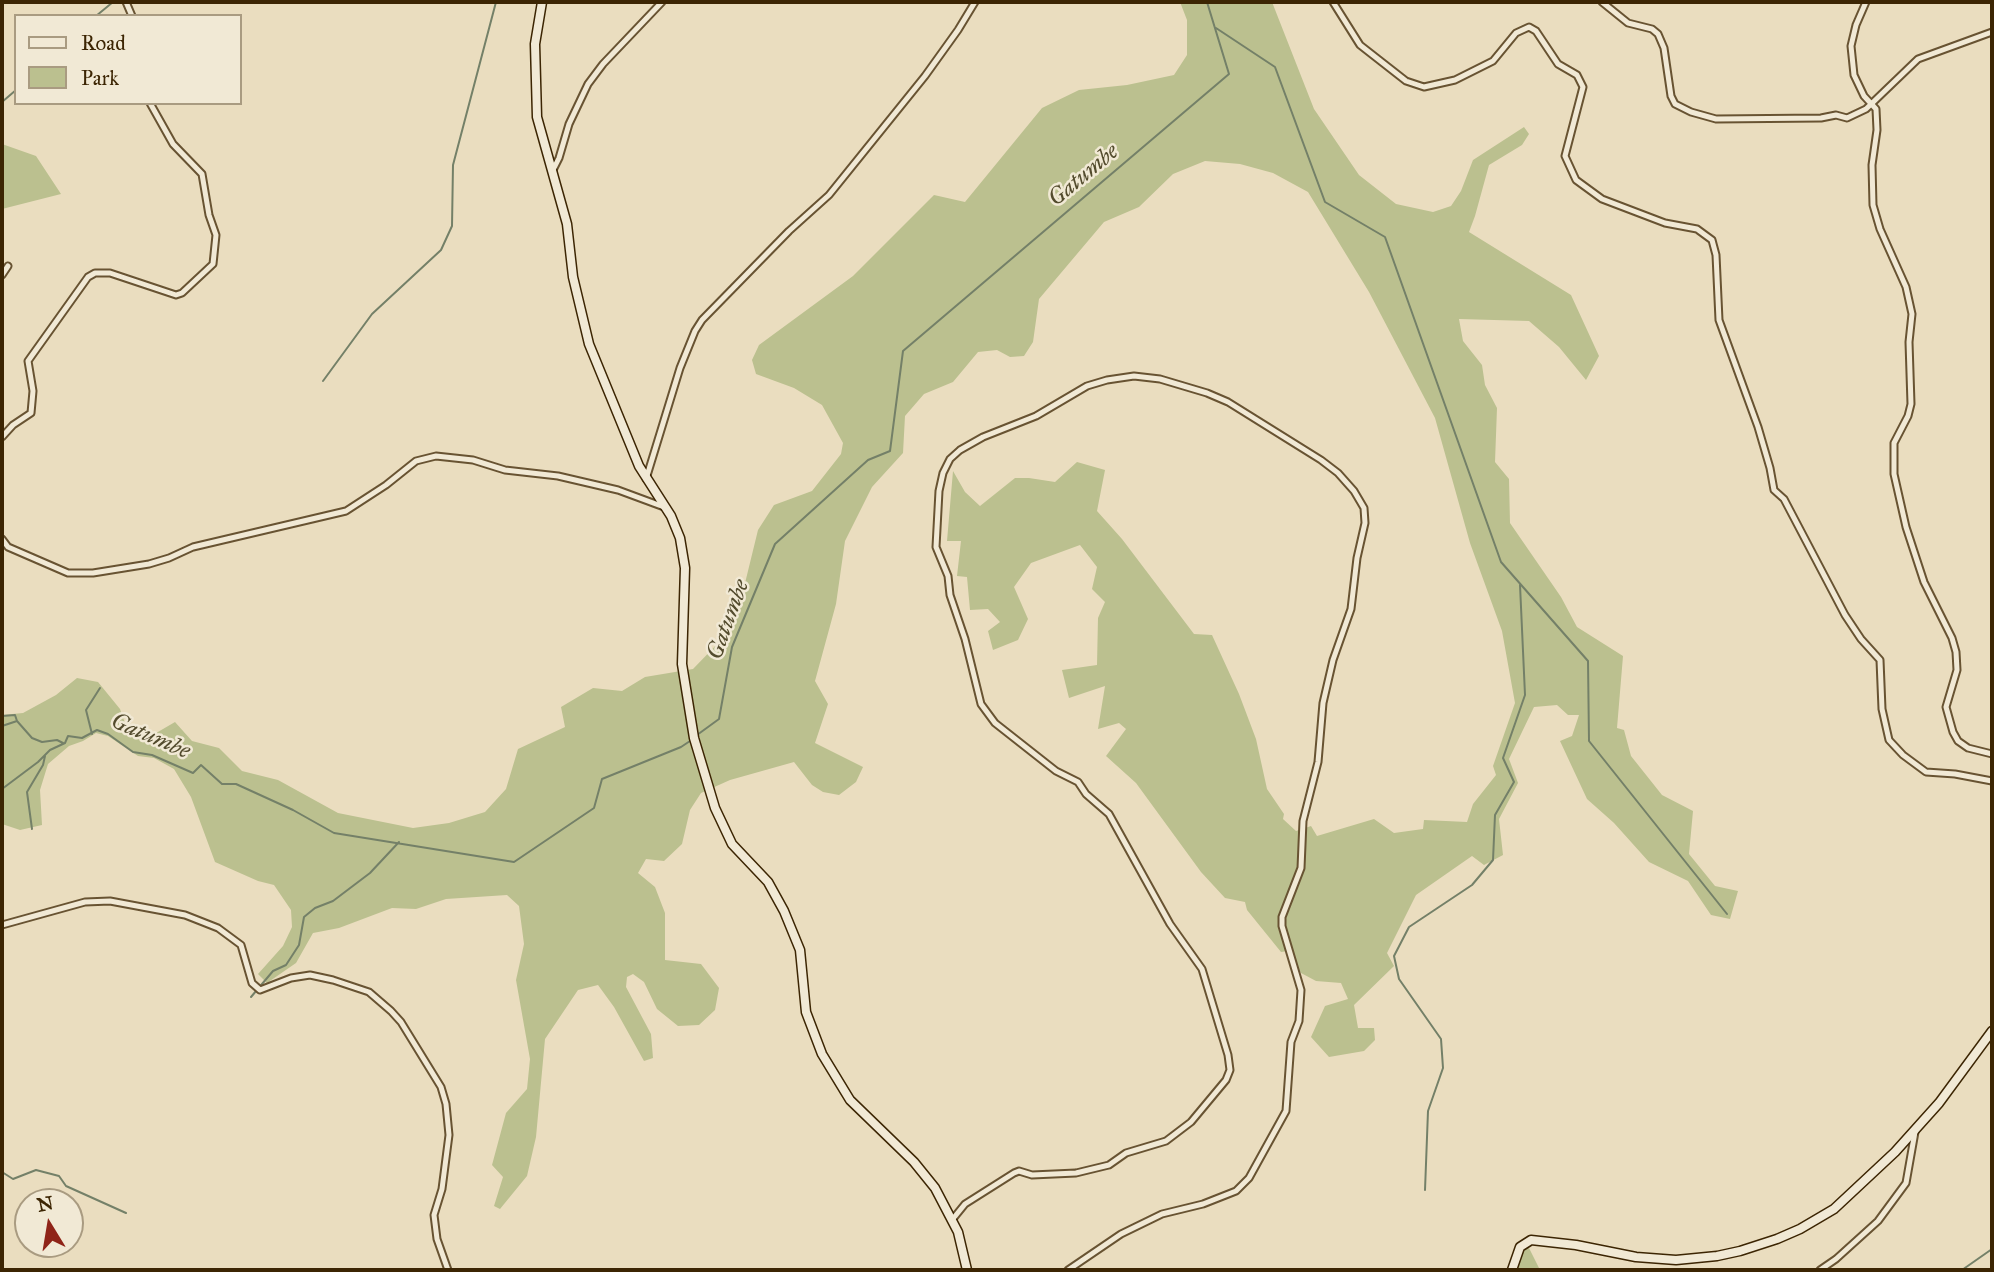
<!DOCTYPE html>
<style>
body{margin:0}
#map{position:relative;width:1994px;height:1272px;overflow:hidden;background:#eaddbf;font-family:"IM FELL Great Primer",serif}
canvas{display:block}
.frame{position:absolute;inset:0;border:4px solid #3c2503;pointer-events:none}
.legend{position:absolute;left:14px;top:14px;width:228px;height:91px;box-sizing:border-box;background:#f1e9d5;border:2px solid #a99b81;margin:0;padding:9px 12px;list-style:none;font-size:21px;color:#3c2503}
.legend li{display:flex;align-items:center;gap:14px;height:35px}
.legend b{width:35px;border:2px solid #a99b81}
.north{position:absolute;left:14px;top:1188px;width:70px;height:70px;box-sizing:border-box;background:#f1e9d5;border:2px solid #a99b81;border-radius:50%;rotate:349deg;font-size:19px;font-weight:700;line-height:28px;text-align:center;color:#3c2503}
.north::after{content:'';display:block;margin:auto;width:24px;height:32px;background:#8f2418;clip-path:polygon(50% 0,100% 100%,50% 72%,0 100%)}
</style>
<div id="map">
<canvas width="1994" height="1272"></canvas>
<div class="frame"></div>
<ul class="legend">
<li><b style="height:9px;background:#f1e9d5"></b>Road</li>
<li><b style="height:19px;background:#bbc08f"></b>Park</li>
</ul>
<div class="north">N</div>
</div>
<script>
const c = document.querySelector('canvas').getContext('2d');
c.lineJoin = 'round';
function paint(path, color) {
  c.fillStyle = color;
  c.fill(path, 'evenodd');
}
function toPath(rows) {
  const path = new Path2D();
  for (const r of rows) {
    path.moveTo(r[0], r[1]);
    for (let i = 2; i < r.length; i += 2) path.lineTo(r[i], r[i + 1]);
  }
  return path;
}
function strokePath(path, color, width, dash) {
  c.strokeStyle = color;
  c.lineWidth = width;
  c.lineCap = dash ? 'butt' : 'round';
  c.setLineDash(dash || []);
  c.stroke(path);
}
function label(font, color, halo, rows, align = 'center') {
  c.font = font + ' "IM FELL Great Primer",serif';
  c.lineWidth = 5;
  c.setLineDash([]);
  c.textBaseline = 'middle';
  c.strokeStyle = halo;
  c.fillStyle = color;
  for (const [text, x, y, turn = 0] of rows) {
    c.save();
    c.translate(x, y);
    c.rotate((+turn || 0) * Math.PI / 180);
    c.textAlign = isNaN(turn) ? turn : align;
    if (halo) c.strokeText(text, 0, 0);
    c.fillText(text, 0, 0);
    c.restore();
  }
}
const green = toPath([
 [1180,2,1272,2,1314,109,1359,175,1396,204,1433,212,1451,206,1461,191,1473,160,1524,127,1529,134,1522,145,1489,165,1475,216,1469,232,1571,295,1599,356,1586,380,1559,347,1529,321,1459,319,1463,341,1482,365,1485,385,1497,408,1495,462,1509,479,1510,523,1561,597,1577,627,1623,656,1617,728,1624,730,1631,756,1662,795,1693,811,1689,854,1715,886,1738,891,1730,919,1711,915,1688,881,1649,862,1614,823,1587,799,1560,741,1572,736,1579,715,1568,715,1557,705,1534,707,1509,759,1518,783,1499,819,1503,855,1484,865,1472,856,1416,895,1387,953,1394,966,1354,1005,1358,1028,1374,1028,1375,1040,1364,1051,1329,1057,1311,1037,1325,1006,1348,999,1341,983,1316,981,1301,973,1289,951,1281,952,1247,910,1245,902,1225,898,1201,872,1136,783,1106,756,1126,729,1119,723,1098,729,1105,686,1069,698,1062,670,1097,665,1098,618,1105,602,1092,589,1097,567,1080,545,1031,563,1014,587,1028,619,1018,640,993,650,988,631,1000,622,988,609,970,610,967,577,957,576,961,541,947,541,953,471,965,492,980,506,1015,478,1029,478,1055,482,1077,462,1105,470,1097,511,1122,539,1194,634,1212,635,1239,694,1256,739,1267,789,1284,814,1283,819,1296,831,1311,826,1317,836,1374,819,1394,833,1423,829,1424,820,1467,822,1473,804,1496,775,1493,766,1515,703,1502,631,1470,543,1435,418,1369,292,1308,192,1273,173,1240,164,1205,161,1173,174,1139,207,1104,222,1039,299,1033,342,1024,356,1010,357,997,350,978,352,953,382,924,394,905,416,903,453,872,487,845,541,836,604,815,681,828,704,815,743,863,767,856,782,839,795,823,792,812,785,794,762,730,780,701,793,690,810,682,844,664,861,646,859,638,873,655,887,665,913,665,960,701,964,719,988,715,1010,699,1025,678,1026,657,1009,644,982,633,974,627,977,626,987,651,1034,653,1058,644,1061,614,1007,598,985,578,990,545,1039,536,1137,527,1176,500,1209,494,1206,503,1177,492,1165,506,1113,527,1089,530,1059,516,980,524,944,519,906,507,895,446,899,416,909,392,908,339,928,313,933,296,963,267,983,258,974,283,946,292,927,291,910,274,885,258,881,215,862,191,797,174,769,154,758,138,756,108,736,96,733,83,741,69,746,48,764,40,790,42,825,20,830,2,824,2,715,23,713,56,695,77,678,98,682,120,709,126,726,139,738,151,736,175,722,192,741,219,748,242,771,278,780,338,813,413,828,449,823,485,812,506,789,518,749,565,727,561,707,593,688,622,691,645,677,693,669,723,638,736,620,758,530,774,505,812,491,841,454,843,443,822,405,794,388,756,374,752,360,759,345,853,276,934,195,965,202,1042,108,1079,90,1127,85,1174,75,1187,55,1187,20],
 [2,144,36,156,61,194,2,209],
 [1527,1244,1540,1270,1514,1270,1520,1249]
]);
const stream = toPath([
 [96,16,113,2],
 [1216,28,1275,67,1325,202,1385,237,1501,562,1588,661,1589,741,1727,914],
 [2,102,16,90],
 [323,381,372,314,441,250,452,226,453,165,496,2],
 [2,716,15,715,17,721],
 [2,726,17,721,32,738,42,742,57,740,63,743],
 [92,734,86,710,100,688],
 [697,735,719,719,732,647,775,544,868,460,890,451,903,351,1229,74,1207,2],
 [2,789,38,762,50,750,65,743,68,736,82,738,97,730,108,734,133,752,152,755,193,773,201,765,222,784,236,784,293,810,334,833,514,862,594,808,602,779,681,747,690,741],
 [32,829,27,792,43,765,45,756],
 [251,997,273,971,286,965,299,945,304,917,315,908,333,901,370,873,399,842],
 [2,1172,13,1179,36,1170,59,1176,66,1186,126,1213],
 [1425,1190,1428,1111,1443,1068,1441,1039,1399,979,1394,956,1409,927,1472,885,1493,860,1495,815,1514,782,1503,758,1525,695,1520,585],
 [1962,1270,1992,1249]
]);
const minor = toPath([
 [126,2,132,16],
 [1333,2,1360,45,1406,81,1424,87,1455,80,1493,61,1516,33,1529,27,1536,31,1558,64,1577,75,1583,87,1565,156,1576,180,1602,199,1665,223,1697,229,1712,240,1716,255,1719,320,1758,427,1770,468,1774,490,1784,499,1845,615,1861,639,1880,660,1882,709,1889,740,1903,755,1926,772,1955,774,1992,781],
 [1602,2,1628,23,1652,29,1658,34,1664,48,1671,96,1675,104,1691,112,1716,119,1821,118,1836,115,1847,118,1866,109,1918,59,1992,32],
 [1866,2,1856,25,1851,46,1854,75,1864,96,1876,109,1877,130,1872,165,1873,205,1880,229,1906,287,1912,314,1909,342,1911,404,1908,416,1894,443,1894,474,1906,527,1924,582,1952,638,1956,652,1957,670,1946,707,1953,732,1958,741,1968,748,1992,754],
 [553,170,559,158,569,124,588,84,603,64,662,2],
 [2,275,8,266],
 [2,437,13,425,31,413,33,391,28,361,88,277,95,273,110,273,176,295,182,293,213,264,216,235,209,215,202,174,173,144,150,103],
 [646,479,680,368,695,331,702,320,789,231,829,195,925,76,958,30,975,2],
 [2,539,8,547,68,573,93,573,149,564,169,558,193,547,346,511,386,485,416,461,436,456,473,460,505,470,558,476,618,490,664,507],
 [2,925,85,902,110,901,185,915,218,928,241,945,252,983,260,990,291,978,310,975,333,980,369,992,391,1011,401,1022,441,1087,446,1104,449,1135,442,1189,434,1215,437,1239,448,1270],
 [952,1220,965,1204,1014,1173,1019,1171,1032,1175,1076,1173,1109,1165,1126,1153,1166,1141,1191,1122,1226,1080,1230,1070,1228,1055,1202,969,1170,924,1109,814,1086,794,1078,782,1056,771,995,723,981,704,965,639,950,595,948,576,936,547,939,491,943,473,950,459,960,450,983,437,1036,416,1087,386,1107,380,1134,376,1160,379,1207,393,1228,402,1321,460,1338,473,1354,491,1364,508,1365,523,1357,558,1351,609,1333,660,1323,703,1318,762,1303,821,1301,868,1282,917,1282,926,1301,990,1299,1021,1291,1042,1286,1111,1249,1178,1236,1191,1203,1204,1162,1214,1121,1234,1068,1270],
 [1820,1270,1836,1259,1878,1221,1906,1183,1915,1132]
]);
const secondary = toPath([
 [542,2,535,44,537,117,567,224,573,277,589,344,639,466,671,516,680,538,685,568,682,664,694,738,715,808,732,844,768,882,784,911,800,950,806,1012,822,1054,850,1100,914,1162,935,1188,958,1232,967,1270],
 [1512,1270,1520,1247,1531,1240,1576,1245,1636,1257,1676,1260,1717,1256,1740,1251,1777,1239,1800,1229,1834,1209,1895,1152,1939,1103,1992,1031]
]);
const waterNames = [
 ["Gatumbe",1084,176,-40],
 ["Gatumbe",729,620,-70],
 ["Gatumbe",150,737,23]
];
paint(green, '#bbc08f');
strokePath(stream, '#748068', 2);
strokePath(minor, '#685332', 9);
strokePath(secondary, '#3c2503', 11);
strokePath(minor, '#f1e9d5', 5);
strokePath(secondary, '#f1e9d5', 8);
label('italic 23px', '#534b2d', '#f1e9d5', waterNames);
</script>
